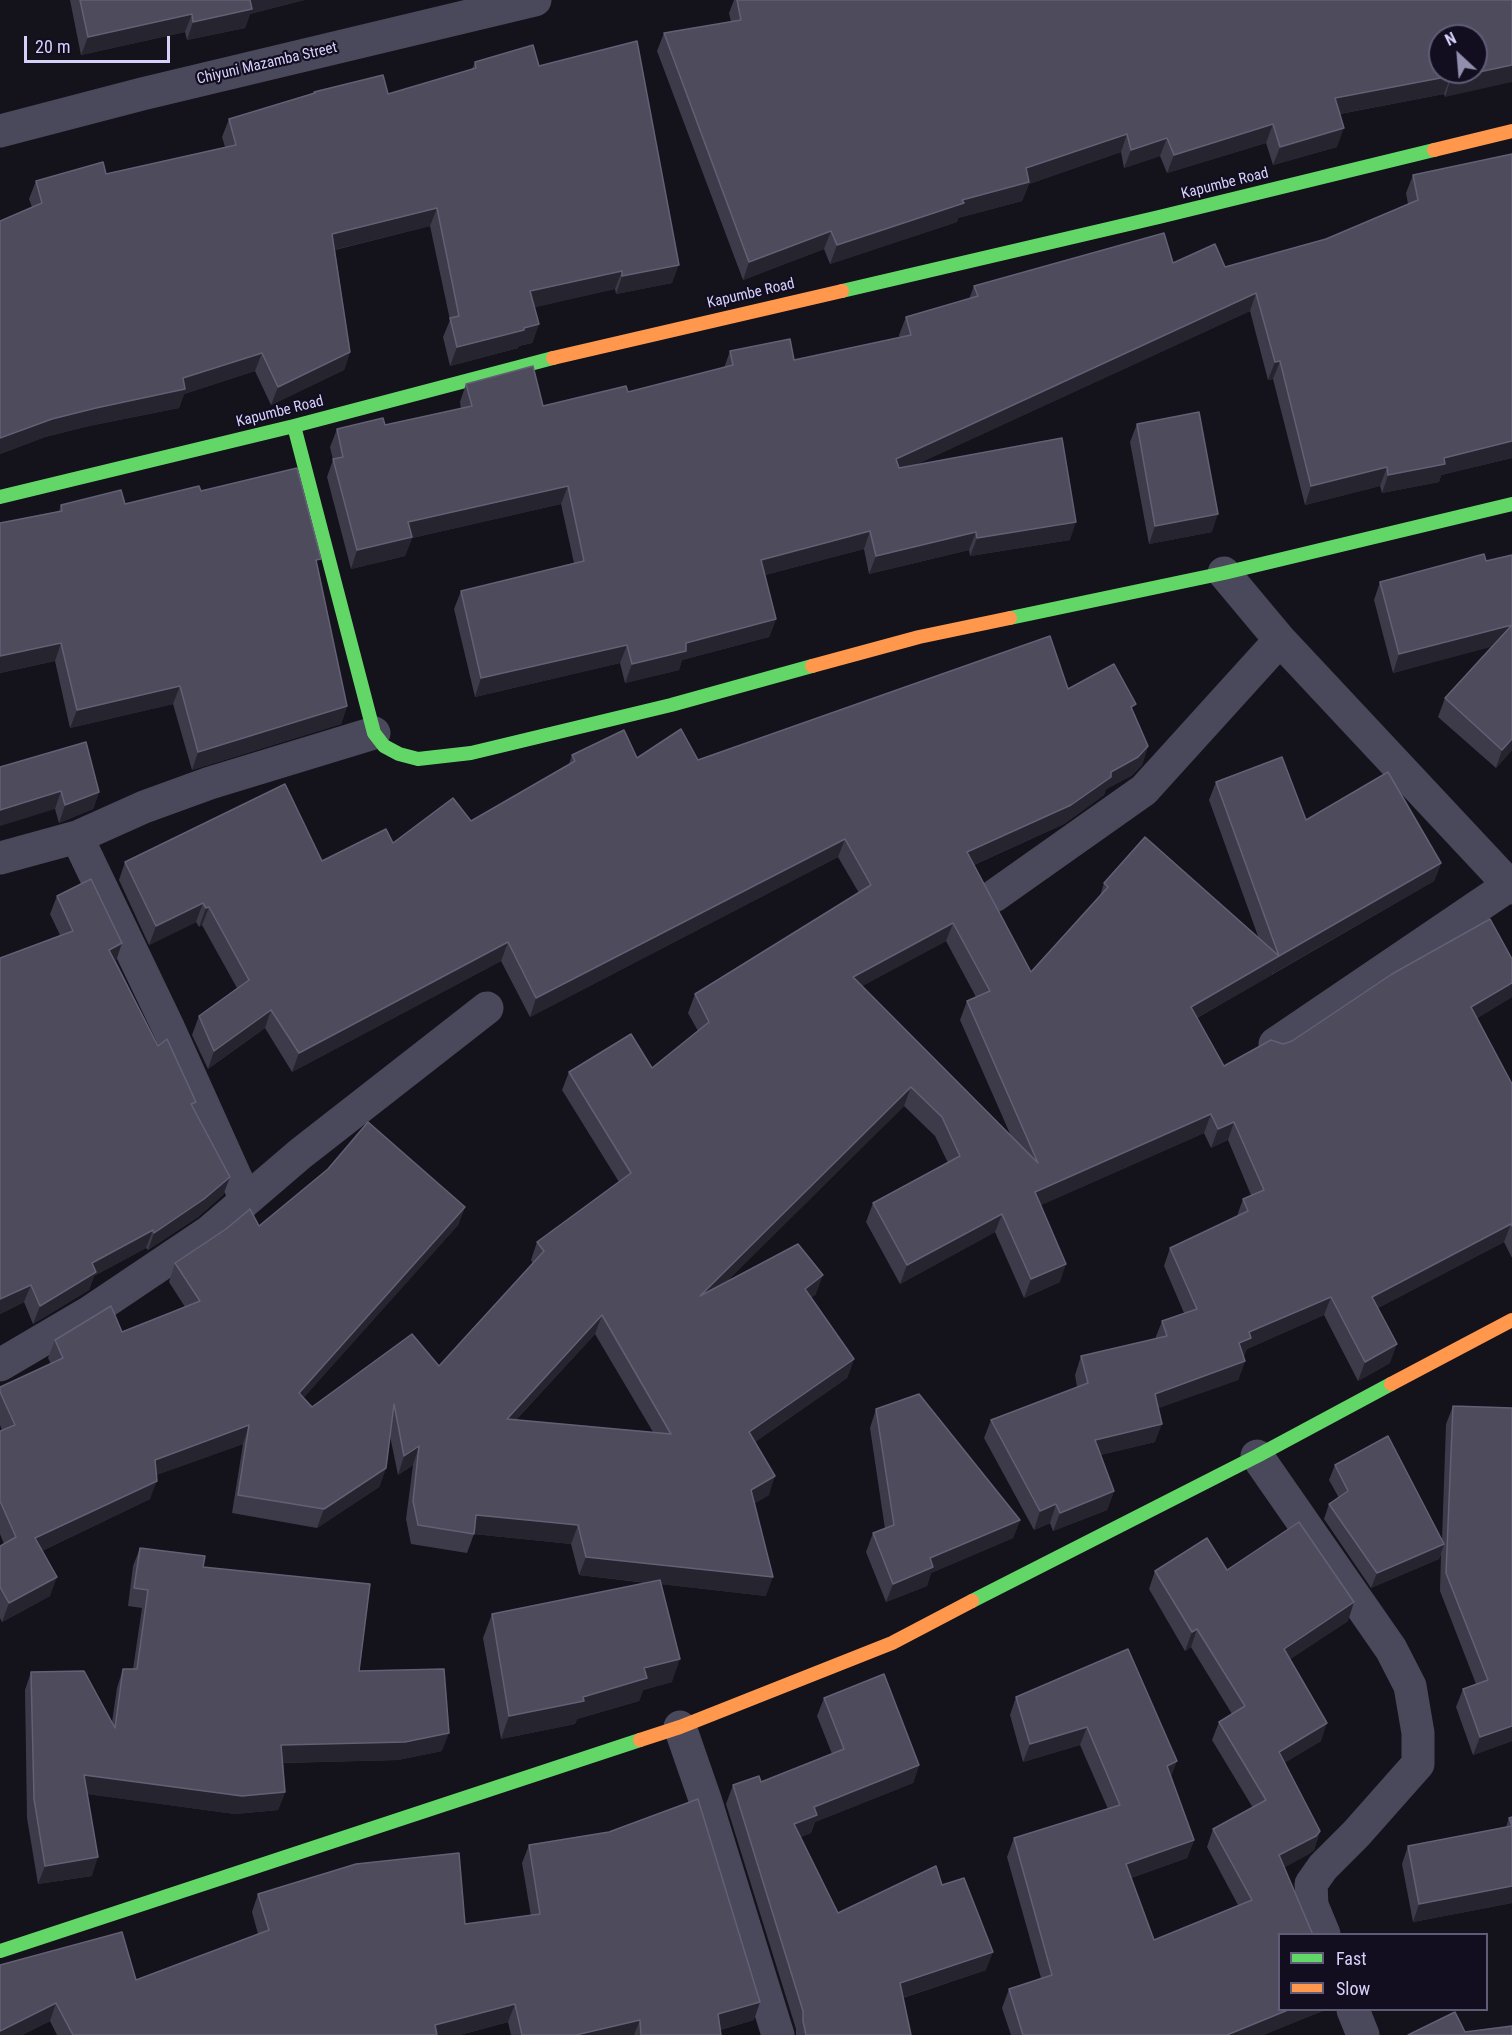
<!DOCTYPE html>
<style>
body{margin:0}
#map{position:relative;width:1512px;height:2035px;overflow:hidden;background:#14121b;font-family:"Roboto Condensed",sans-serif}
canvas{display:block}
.legend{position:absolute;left:1278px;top:1933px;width:210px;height:78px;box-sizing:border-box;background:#120e1f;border:2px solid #605c77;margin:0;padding:8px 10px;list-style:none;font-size:18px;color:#d6d1fb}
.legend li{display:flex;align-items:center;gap:12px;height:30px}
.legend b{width:30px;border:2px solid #605c77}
.north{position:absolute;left:1428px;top:24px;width:60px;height:60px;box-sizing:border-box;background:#120e1f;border:2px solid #605c77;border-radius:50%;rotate:334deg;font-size:16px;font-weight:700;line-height:24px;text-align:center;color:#d6d1fb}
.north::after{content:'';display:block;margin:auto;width:21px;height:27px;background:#928ead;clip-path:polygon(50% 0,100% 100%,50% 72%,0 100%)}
.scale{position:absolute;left:24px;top:36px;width:146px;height:27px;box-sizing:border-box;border:3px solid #d6d1fb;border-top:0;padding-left:8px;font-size:18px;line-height:21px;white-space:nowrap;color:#d6d1fb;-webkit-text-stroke:4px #120e1f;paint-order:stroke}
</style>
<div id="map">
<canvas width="1512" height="2035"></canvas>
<ul class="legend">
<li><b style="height:8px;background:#63d668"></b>Fast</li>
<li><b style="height:8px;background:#ff974d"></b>Slow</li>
</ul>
<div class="north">N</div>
<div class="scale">20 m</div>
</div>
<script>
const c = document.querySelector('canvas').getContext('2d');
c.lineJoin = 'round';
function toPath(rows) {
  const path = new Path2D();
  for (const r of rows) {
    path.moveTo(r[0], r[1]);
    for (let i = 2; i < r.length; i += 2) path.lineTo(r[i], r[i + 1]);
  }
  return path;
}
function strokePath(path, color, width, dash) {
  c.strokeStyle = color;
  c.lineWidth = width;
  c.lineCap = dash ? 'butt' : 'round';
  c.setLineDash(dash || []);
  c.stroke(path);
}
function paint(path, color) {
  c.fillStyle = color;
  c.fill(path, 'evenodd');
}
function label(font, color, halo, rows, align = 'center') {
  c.font = font + ' "Roboto Condensed",sans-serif';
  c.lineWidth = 4.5;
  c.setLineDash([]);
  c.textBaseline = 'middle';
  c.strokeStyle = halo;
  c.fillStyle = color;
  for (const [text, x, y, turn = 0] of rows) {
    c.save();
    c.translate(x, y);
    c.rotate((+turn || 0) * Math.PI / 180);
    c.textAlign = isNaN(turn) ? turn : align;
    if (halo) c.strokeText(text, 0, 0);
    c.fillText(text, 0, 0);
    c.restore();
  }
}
const street = toPath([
 [0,131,142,94,535,0],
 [1224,573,1280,640,1512,888],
 [77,837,169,1029,246,1200],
 [0,858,77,837,144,807,210,783,374,733],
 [994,896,1144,790,1280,640],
 [1275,1044,1508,886],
 [0,1365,90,1312,209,1232,300,1154,487,1008],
 [1257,1456,1391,1649,1410,1686,1418,1733,1418,1764,1356,1834,1323,1867,1311,1884,1312,1905,1324,1934],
 [680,1727,706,1802,778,2035],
 [1353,2010,1363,2035]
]);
const fast = toPath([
 [842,291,1159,217,1434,150],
 [294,426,374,733,384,746,399,754,418,759,471,753,671,705,812,666],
 [0,497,294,426,553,358],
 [1010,618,1224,573,1512,504],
 [972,1601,1257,1456,1391,1384],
 [0,1951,640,1740]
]);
const slow = toPath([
 [1434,150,1512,131],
 [553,358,842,291],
 [812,666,919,637,1010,618],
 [1391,1384,1512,1320],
 [640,1740,680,1727,892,1643,972,1601]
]);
const wall = toPath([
 [70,0,304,0,250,14,245,28,187,40,185,32,81,55],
 [734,0,1512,0,1445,97,1444,94,1340,114,1337,147,1273,165,1266,143,1167,173,1160,156,1124,168,1121,152,1029,184,1022,201,958,218,957,222,830,264,824,249,743,280,657,51,664,33,731,22,729,13],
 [475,62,539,66,672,283,616,294,615,289,534,307,539,324,532,343,519,346,518,348,450,366,443,337,450,320,430,226,335,250,350,352,344,370,271,405,255,371,184,394,179,408,89,426,45,437,0,454,0,221,32,207,29,199,36,181,106,174,225,147,222,137,229,119,313,93,314,92,388,94,472,69],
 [1512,154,1512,458,1441,475,1439,482,1382,493,1380,486,1305,505,1273,379,1268,380,1250,311,915,465,1070,540,970,556,969,550,869,574,864,549,765,575,776,619,769,637,682,660,679,670,625,683,620,663,475,697,454,609,461,591,574,563,561,504,412,538,405,556,351,569,327,477,333,460,330,447,337,429,385,425,461,409,460,402,466,384,543,406,628,392,724,368,730,351,794,360,900,338,899,335,906,317,969,299,974,286,1173,263,1225,267,1326,239,1408,204,1406,193,1413,175],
 [1137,424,1212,532,1149,544,1130,442],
 [201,491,318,567,347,706,341,724,192,770,173,704,70,728,55,661,0,673,0,523,59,511,61,505,125,504],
 [1484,554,1512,750,1496,768,1438,717,1445,698,1492,646,1393,673,1374,600,1380,582],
 [1068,689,1133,712,1148,746,1142,765,1131,776,1106,789,1104,795,1064,824,974,865,1031,972,1100,896,1104,883,1259,939,1209,800,1216,782,1306,820,1441,863,1434,881,1197,1018,1224,1066,1512,959,1512,997,1477,1018,1512,1084,1512,1258,1504,1242,1378,1308,1390,1363,1358,1381,1324,1315,1247,1349,1243,1357,1245,1361,1238,1380,1158,1408,1155,1442,1100,1455,1114,1491,1107,1510,1053,1531,1050,1523,1034,1530,984,1438,991,1420,1077,1387,1075,1375,1081,1356,1155,1339,1162,1321,1184,1313,1164,1266,1170,1248,1237,1216,1243,1199,1251,1195,1228,1140,1211,1148,1204,1133,1041,1205,1060,1282,1024,1298,995,1232,900,1284,866,1222,873,1203,948,1163,935,1136,904,1106,726,1282,816,1294,811,1298,854,1359,847,1378,755,1442,769,1495,755,1503,766,1596,661,1584,672,1682,643,1690,639,1701,577,1719,575,1724,501,1739,483,1638,492,1614,647,1583,579,1575,571,1544,474,1534,467,1553,411,1544,406,1519,413,1465,398,1475,390,1436,386,1468,379,1487,317,1528,232,1513,243,1444,156,1475,150,1499,42,1551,50,1596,2,1622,0,1618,0,1546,4,1544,0,1534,0,1431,2,1430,0,1425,0,1387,51,1364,48,1358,55,1340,122,1332,185,1307,169,1282,175,1263,259,1226,465,1207,458,1225,303,1398,312,1407,439,1366,533,1264,531,1260,537,1242,619,1182,562,1090,569,1072,652,1068,698,1031,688,1013,695,994,859,893,838,857,530,1017,501,961,292,1072,265,1028,208,1069,192,1035,199,1016,237,988,202,925,199,927,196,922,149,945,119,880,125,862,322,861,393,843,471,821,569,764,572,755,698,760],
 [946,941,976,997,967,1001,960,1020,1011,1136,862,986],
 [595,1334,653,1432,516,1420],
 [0,767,99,792,93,809,59,823,55,809],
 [57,896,116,961,158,1046,193,1108,230,1177,223,1195,198,1217,148,1250,146,1248,94,1276,89,1290,33,1324,24,1302,0,1314,0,958,60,935,50,914],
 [1453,1406,1512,1741,1473,1755,1456,1707,1463,1689,1476,1684,1440,1591,1441,1554,1439,1559,1371,1588,1324,1519,1329,1504,1339,1498,1329,1480,1335,1465,1442,1539,1446,1424],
 [876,1409,1020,1520,1013,1538,931,1573,927,1586,886,1602,866,1552,873,1533,885,1529,870,1428],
 [140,1548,203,1567,359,1671,442,1751,398,1760,283,1763,285,1792,278,1810,235,1814,88,1794,92,1876,38,1884,27,1818,25,1690,31,1672,112,1722,117,1688,123,1669,133,1669,142,1608,128,1606,133,1566],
 [1227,1570,1348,1621,1290,1659,1321,1741,1284,1763,1320,1831,1314,1850,1309,1854,1284,1867,1280,2010,1325,2010,1263,2035,1011,2035,1002,2008,1009,1989,1041,1978,1007,1857,1014,1838,1108,1809,1080,1745,1023,1762,1010,1715,1016,1697,1128,1649,1171,1778,1194,1840,1187,1858,1131,1878,1154,1940,1238,1905,1207,1847,1213,1829,1253,1808,1212,1740,1219,1722,1232,1714,1191,1647,1185,1651,1149,1589,1155,1571],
 [824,1698,919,1765,913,1783,815,1822,811,1833,800,1837,838,1913,942,1885,986,1970,903,1998,911,2035,796,2035,796,2029,726,1804,733,1785,761,1782,832,1754,817,1716],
 [1512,1817,1512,1903,1413,1922,1402,1864,1408,1846,1506,1827,1509,1818],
 [529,1845,754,2020,720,2030,721,2035,511,2035,508,2022,460,2035,57,2035,50,2021,22,2035,0,2035,0,1965,136,1980,258,1934,252,1912,258,1894,465,1924,531,1916,522,1863]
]);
const shadedWall = toPath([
 [248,0,304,0,250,14,245,28,187,40,193,22],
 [192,14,185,32,81,55,88,37],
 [1512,65,1512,82,1445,97,1451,78],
 [1451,76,1444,94,1328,116,1335,98],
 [1273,124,1266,143,1167,173,1174,155],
 [1344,128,1337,147,1273,165,1280,147],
 [1127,134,1121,152,1029,184,1022,201,958,218,957,222,830,264,837,245,962,200,1026,168],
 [1167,138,1160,156,1124,168,1131,150],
 [437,208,430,226,325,252,332,234],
 [831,231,824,249,743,280,749,262],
 [679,265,672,283,616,294,622,276],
 [622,271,615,289,524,310,530,291],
 [1256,293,1250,311,889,477,896,459],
 [539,324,532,343,519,346,518,348,450,366,457,347],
 [350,352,344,370,271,405,278,387],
 [262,353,255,371,184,394,179,408,89,426,45,437,0,454,0,438,52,419],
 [1280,361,1273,379,1268,380,1275,362],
 [1512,441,1512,458,1441,475,1439,482,1382,493,1388,475,1444,458],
 [1387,467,1380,486,1305,505,1311,486],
 [568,486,561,504,412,538,405,556,351,569,357,550,408,522],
 [1218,514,1212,532,1149,544,1155,526],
 [1076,522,1070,540,970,556,977,538],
 [870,531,864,549,754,578,761,560],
 [976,532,969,550,869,574,876,556],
 [776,619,769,637,682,660,679,670,625,683,632,664,686,643],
 [1512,625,1506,643,1393,673,1399,654],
 [61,643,55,661,0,673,0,656],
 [627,645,620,663,475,697,481,678],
 [180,686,173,704,70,728,77,710],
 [347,706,341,724,192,770,198,752],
 [1512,739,1512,750,1496,768,1502,750],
 [1148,746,1142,765,1131,776,1106,789,1104,795,1064,824,960,871,967,852,1111,772],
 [61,791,55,809,0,826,0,810],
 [99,792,93,809,59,823,65,805],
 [845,839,838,857,530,1017,536,998],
 [1441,863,1434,881,1272,974,1279,956],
 [203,903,196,922,149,945,156,926],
 [209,907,202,925,199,927,206,908],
 [953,923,946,941,846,995,853,977],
 [508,942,501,961,292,1072,299,1053],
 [122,943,116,961,103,968,109,950],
 [1279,956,1272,975,1184,1025,1191,1007],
 [1512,983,1512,997,1465,1026,1471,1007],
 [271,1010,265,1028,208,1069,214,1051],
 [911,1087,904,1106,693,1315,700,1296],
 [1211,1114,1204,1133,1028,1211,1035,1192],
 [1234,1122,1228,1140,1211,1148,1218,1129],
 [230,1177,223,1195,198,1217,148,1250,154,1233],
 [465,1207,458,1225,292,1411,299,1393],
 [1002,1214,995,1232,900,1284,907,1265],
 [1511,1224,1504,1242,1365,1315,1372,1297],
 [153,1230,146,1248,94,1276,89,1290,33,1324,40,1306,92,1263],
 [1066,1264,1060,1282,1024,1298,1031,1279],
 [823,1275,816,1294,798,1308,805,1289],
 [31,1285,24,1302,0,1314,0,1299],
 [1331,1297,1324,1315,1247,1349,1244,1357,1232,1362,1239,1343,1249,1332],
 [602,1315,595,1334,500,1437,507,1419],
 [1397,1344,1390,1363,1358,1381,1365,1362],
 [854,1359,847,1378,742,1451,749,1432],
 [1245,1361,1238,1380,1148,1412,1155,1394],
 [1162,1424,1155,1442,1088,1458,1095,1440],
 [249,1425,243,1444,148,1478,155,1460],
 [419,1446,413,1465,398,1475,404,1456],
 [386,1468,379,1487,317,1528,324,1509],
 [775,1476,769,1495,745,1509,751,1490],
 [157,1481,150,1499,29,1557,35,1538],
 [1114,1491,1107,1510,1053,1531,1060,1513],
 [1056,1504,1050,1523,1034,1530,1040,1511],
 [476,1515,578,1525,571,1544,474,1534],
 [1020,1520,1013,1538,931,1573,927,1586,886,1602,893,1584,930,1558],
 [1444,1544,1439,1559,1371,1588,1377,1573],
 [586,1557,773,1577,766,1596,579,1575],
 [57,1577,50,1596,2,1622,9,1603],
 [1354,1602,1348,1621,1277,1668,1284,1649],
 [1197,1629,1191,1647,1185,1651,1192,1632],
 [680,1659,672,1682,643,1690,639,1701,577,1719,575,1724,501,1739,509,1716,583,1697,644,1668],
 [1327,1723,1321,1741,1272,1770,1279,1752],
 [1512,1726,1512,1741,1473,1755,1480,1737],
 [1087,1727,1080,1745,1023,1762,1030,1744],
 [449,1733,442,1751,398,1760,274,1763,281,1745],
 [1177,1761,1170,1780,1167,1766],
 [919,1765,913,1783,815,1822,811,1833,787,1843,794,1824,814,1807],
 [84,1775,285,1792,278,1810,235,1814,78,1793],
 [1320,1831,1314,1850,1309,1854,1273,1874,1279,1855],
 [1194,1840,1187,1858,1119,1882,1126,1864],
 [98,1857,92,1876,38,1884,45,1866],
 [1512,1886,1512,1903,1413,1922,1419,1904],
 [993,1952,986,1970,893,2001,900,1983],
 [760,2002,754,2020,712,2032,718,2014],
 [56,2003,50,2021,22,2035,0,2035,0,2031],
 [515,2004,508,2022,460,2035,431,2035,435,2025],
 [1288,2010,1325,2010,1263,2035,1227,2035],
 [640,2020,634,2035,576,2035]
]);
const building = toPath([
 [80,0,250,0,252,9,193,22,192,14,88,37,80,0],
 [737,0,1512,0,1512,65,1451,78,1451,76,1335,98,1344,128,1280,147,1273,124,1174,155,1167,138,1131,150,1127,134,1026,168,1029,182,962,200,964,203,837,245,831,231,749,262,664,33,741,20,737,0],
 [1440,36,1476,36,1476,72,1440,72,1440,36],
 [637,41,679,265,622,276,622,271,530,291,539,324,524,328,524,330,457,347,450,318,459,316,437,208,332,234,350,352,278,387,262,353,183,378,185,389,96,408,52,419,0,438,0,221,42,203,36,181,103,162,106,174,236,145,229,119,315,93,314,92,383,75,388,94,476,68,475,62,533,45,539,66,637,41],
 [1512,154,1512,441,1444,458,1445,464,1388,475,1387,467,1311,486,1280,361,1275,362,1256,293,896,459,899,468,1062,438,1076,522,977,538,976,532,876,556,870,531,761,560,776,619,686,643,686,651,632,664,627,645,481,678,461,591,584,561,568,486,408,522,412,537,357,550,333,459,343,457,337,429,383,418,385,425,472,406,466,384,533,366,543,406,626,386,628,392,733,365,730,351,790,339,794,360,911,335,906,317,978,296,974,286,1164,233,1173,263,1215,244,1225,267,1326,239,1418,200,1413,175,1512,154],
 [1199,412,1218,514,1155,526,1137,424,1199,412],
 [297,468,321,559,316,560,347,706,198,752,180,686,77,710,61,643,0,656,0,523,62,511,61,505,121,490,125,504,199,486,201,491,297,468],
 [1484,554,1486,561,1512,555,1512,625,1399,654,1380,582,1484,554],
 [1512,625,1512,739,1502,750,1445,698,1512,625],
 [1050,636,1068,689,1114,664,1136,704,1131,707,1148,746,1138,757,1111,772,1111,777,1071,805,967,852,1031,972,1108,887,1104,883,1145,837,1279,956,1191,1007,1224,1066,1271,1040,1283,1044,1292,1041,1392,974,1490,919,1512,959,1512,983,1471,1007,1512,1084,1512,1226,1511,1224,1372,1297,1397,1344,1365,1362,1331,1297,1249,1332,1251,1338,1239,1343,1245,1361,1155,1394,1162,1424,1095,1440,1114,1491,1060,1513,1056,1504,1040,1511,991,1420,1088,1383,1081,1356,1167,1336,1162,1321,1197,1309,1170,1248,1248,1211,1243,1199,1264,1190,1234,1122,1218,1129,1211,1114,1035,1192,1066,1264,1031,1279,1002,1214,907,1265,873,1203,960,1156,942,1117,911,1087,700,1296,798,1244,823,1275,805,1289,854,1359,749,1432,775,1476,751,1490,773,1577,586,1557,578,1525,476,1515,474,1534,418,1525,413,1501,419,1446,404,1456,394,1404,386,1468,324,1509,238,1495,249,1425,155,1460,157,1481,35,1538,57,1577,9,1603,0,1587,0,1546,16,1537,0,1501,0,1431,15,1425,0,1392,0,1387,63,1358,55,1340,111,1306,122,1332,200,1301,175,1263,226,1229,250,1209,259,1226,328,1169,368,1122,465,1207,299,1393,312,1407,412,1334,439,1366,544,1251,537,1242,631,1173,569,1072,631,1034,652,1068,709,1022,695,994,871,885,845,839,536,998,508,942,299,1053,271,1010,214,1051,199,1016,249,980,209,907,206,908,203,903,156,926,125,862,285,784,322,861,386,829,393,843,453,798,471,821,575,761,572,755,624,730,637,758,681,729,698,760,1050,636],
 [953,923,990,991,967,1001,1038,1163,853,977,953,923],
 [602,1315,671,1434,507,1419,602,1315],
 [86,742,99,792,65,805,61,791,0,810,0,767,86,742],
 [1282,757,1306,820,1388,772,1441,863,1279,956,1216,782,1282,757],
 [91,879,122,943,109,950,158,1046,167,1039,196,1102,191,1104,230,1177,204,1199,154,1233,153,1230,92,1263,96,1272,40,1306,31,1285,0,1299,0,958,73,931,57,896,91,879],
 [919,1394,1020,1520,930,1558,933,1567,893,1584,873,1533,894,1525,876,1409,919,1394],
 [1453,1406,1512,1408,1512,1726,1480,1737,1463,1689,1488,1680,1446,1573,1453,1406],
 [1388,1436,1444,1544,1377,1573,1329,1504,1348,1491,1335,1465,1388,1436],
 [1299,1522,1354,1602,1284,1649,1327,1723,1279,1752,1320,1831,1316,1836,1279,1855,1313,1935,1280,1935,1280,2010,1288,2010,1227,2035,1023,2035,1009,1989,1052,1975,1014,1838,1120,1805,1087,1727,1030,1744,1016,1697,1128,1649,1177,1761,1167,1766,1194,1840,1126,1864,1154,1940,1252,1900,1213,1829,1266,1800,1219,1722,1245,1706,1197,1629,1192,1632,1155,1571,1207,1538,1227,1570,1299,1522],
 [140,1548,205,1556,203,1567,370,1584,359,1671,444,1669,449,1733,405,1742,281,1745,285,1792,242,1796,84,1775,98,1857,45,1866,34,1799,31,1672,84,1671,115,1728,123,1669,137,1669,148,1590,134,1588,140,1548],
 [660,1580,680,1659,644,1668,647,1678,583,1697,584,1701,509,1716,492,1614,660,1580],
 [884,1674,919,1765,814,1807,817,1815,794,1824,838,1913,936,1866,942,1885,964,1878,993,1952,900,1983,911,2035,806,2035,803,2021,803,2011,733,1785,759,1776,761,1782,844,1749,824,1698,884,1674],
 [698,1799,760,2002,718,2014,721,2035,641,2035,640,2020,576,2035,522,2035,515,2004,435,2025,437,2035,73,2035,56,2003,0,2031,0,1965,122,1932,136,1980,269,1930,258,1894,356,1864,459,1853,465,1924,540,1914,529,1845,609,1832,698,1799],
 [1512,1817,1512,1886,1419,1904,1408,1846,1512,1826,1509,1818,1512,1817],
 [1455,2012,1465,2032,1512,2026,1512,2035,1408,2035,1455,2012]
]);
const streetNames = [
 ["Chiyuni Mazamba Street",267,64,-13],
 ["Kapumbe Road",1225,184,-14],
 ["Kapumbe Road",751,294,-13],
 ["Kapumbe Road",280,412,-14]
];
strokePath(street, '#4a485b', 33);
strokePath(fast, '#63d668', 14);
strokePath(slow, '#ff974d', 14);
paint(wall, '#3d3b4a');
paint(shadedWall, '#26242f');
paint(building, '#4e4b5d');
strokePath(building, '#636076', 1.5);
label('15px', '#d6d1fb', '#120e1f', streetNames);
</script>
